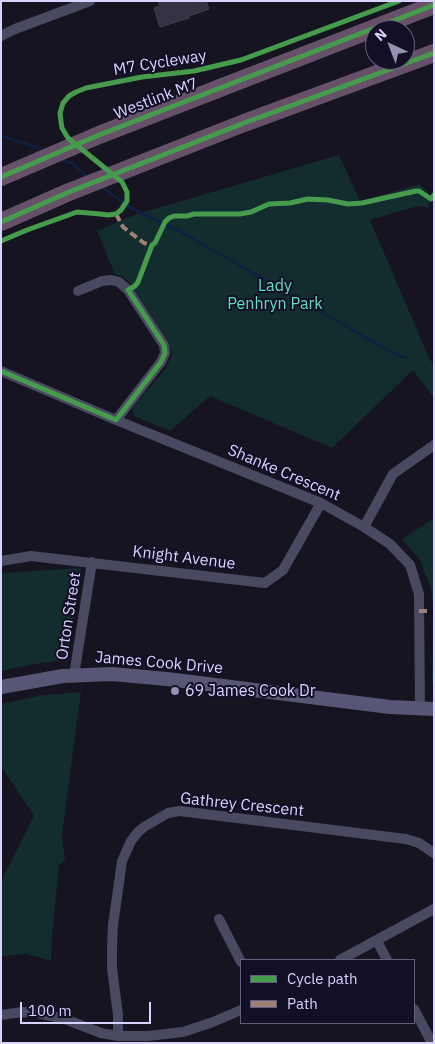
<!DOCTYPE html>
<style>
body{margin:0}
#map{position:relative;width:435px;height:1044px;overflow:hidden;background:#161421;font-family:"IBM Plex Sans",sans-serif}
canvas{display:block}
.frame{position:absolute;inset:0;border:2px solid #d9d4ff;pointer-events:none}
.legend{position:absolute;left:240px;top:959px;width:175px;height:65px;box-sizing:border-box;background:#130f26;border:1px solid #625e7d;margin:0;padding:6px 9px;list-style:none;font-size:15px;color:#d9d4ff}
.legend li{display:flex;align-items:center;gap:10px;height:25px}
.legend b{width:25px;border:1px solid #625e7d}
.north{position:absolute;left:365px;top:20px;width:50px;height:50px;box-sizing:border-box;background:#130f26;border:1px solid #625e7d;border-radius:50%;rotate:317deg;font-size:14px;font-weight:700;line-height:20px;text-align:center;color:#d9d4ff}
.north::after{content:'';display:block;margin:auto;width:18px;height:22px;background:#9591b1;clip-path:polygon(50% 0,100% 100%,50% 72%,0 100%)}
.scale{position:absolute;left:20px;top:1002px;width:131px;height:22px;box-sizing:border-box;border:2px solid #d9d4ff;border-top:0;padding-left:6px;font-size:15px;line-height:18px;white-space:nowrap;color:#d9d4ff;-webkit-text-stroke:4px #130f26;paint-order:stroke}
</style>
<div id="map">
<canvas width="435" height="1044"></canvas>
<div class="frame"></div>
<ul class="legend">
<li><b style="height:6px;background:#469c4c"></b>Cycle path</li>
<li><b style="height:6px;background:#9e8076"></b>Path</li>
</ul>
<div class="north">N</div>
<div class="scale">100 m</div>
</div>
<script>
const c = document.querySelector('canvas').getContext('2d');
c.lineJoin = 'round';
function paint(path, color) {
  c.fillStyle = color;
  c.fill(path, 'evenodd');
}
function toPath(rows) {
  const path = new Path2D();
  for (const r of rows) {
    path.moveTo(r[0], r[1]);
    for (let i = 2; i < r.length; i += 2) path.lineTo(r[i], r[i + 1]);
  }
  return path;
}
function strokePath(path, color, width, dash) {
  c.strokeStyle = color;
  c.lineWidth = width;
  c.lineCap = dash ? 'butt' : 'round';
  c.setLineDash(dash || []);
  c.stroke(path);
}
function label(font, color, halo, rows, align = 'center') {
  c.font = font + ' "IBM Plex Sans",sans-serif';
  c.lineWidth = 4;
  c.setLineDash([]);
  c.textBaseline = 'middle';
  c.strokeStyle = halo;
  c.fillStyle = color;
  for (const [text, x, y, turn = 0] of rows) {
    c.save();
    c.translate(x, y);
    c.rotate((+turn || 0) * Math.PI / 180);
    c.textAlign = isNaN(turn) ? turn : align;
    if (halo) c.strokeText(text, 0, 0);
    c.fillText(text, 0, 0);
    c.restore();
  }
}
const green = toPath([
 [339,155,360,201,420,184,431,196,428,208,418,206,370,220,429,358,434,365,434,398,413,370,332,448,210,396,170,431,134,416,132,408,166,368,172,354,168,341,129,282,122,276,115,274,97,231,137,214],
 [434,518,434,689,432,682,433,606,431,589,420,560,402,539],
 [81,568,67,659,35,664,1,671,1,573],
 [81,692,62,835,65,859,59,865,52,936,51,961,26,954,1,956,1,882,34,816,1,766,1,704,43,695]
]);
const stream = toPath([
 [1,136,33,146,43,151],
 [61,159,73,164,88,177],
 [100,186,133,209,164,224,176,229,393,353,405,358]
]);
const building = toPath([
 [158,1,206,1,209,9,189,16,189,18,160,27,154,8,160,6,158,1]
]);
const street = toPath([
 [1,36,15,29,90,1],
 [78,291,102,281,111,280,119,282,128,290,164,345,165,353,161,362,116,420],
 [1,371,116,420,321,503,364,527,390,544,410,565,419,594,420,709],
 [364,527,393,474,434,445],
 [1,561,31,556,265,583,283,570,321,503],
 [74,675,92,562],
 [219,919,241,962],
 [377,941,387,960],
 [340,960,434,909],
 [414,1009,432,1043],
 [1,1015,22,1012,37,1013,65,1019,101,1033,118,1036,148,1036,183,1032,213,1022,241,1010],
 [118,1036,118,1015,112,968,112,947,113,925,122,861,131,841,138,832,144,827,168,813,180,811,406,839,419,843,434,853]
]);
const secondary = toPath([
 [1,687,63,676,112,674,167,679,390,707,434,709]
]);
const highway = toPath([
 [1,177,99,135,434,5],
 [1,222,69,192,244,123,434,53]
]);
const quiet = toPath([
 [116,214,123,227,144,243,152,245],
 [419,611,430,611]
]);
const cycleway = toPath([
 [1,177,99,135,434,5],
 [1,222,69,192,244,123,434,53],
 [1,241,27,230,77,212,100,214,108,215,116,214,121,210,127,201,127,192,122,182,68,138,62,128,61,122,60,113,63,103,69,96,76,92,86,88,142,77,194,71,241,60,399,1],
 [1,371,116,420,161,362,165,353,164,345,128,290,135,286,138,282,152,245,155,243,165,222,169,218,174,216,187,216,194,214,240,214,251,212,269,204,290,203,308,199,328,200,348,204,362,203,416,191,419,191,431,199,434,195]
]);
const markers = [
 [175,691,5,"#9591b1"]
];
const streetNames = [
 ["M7 Cycleway",160,63,-9],
 ["Westlink M7",156,99,-21],
 ["Shanke Crescent",284,473,23],
 ["Knight Avenue",184,558,7],
 ["Orton Street",69,616,-81],
 ["James Cook Drive",159,663,5],
 ["Gathrey Crescent",242,805,6]
];
const parkNames = [
 ["Lady",275,286],
 ["Penhryn Park",275,304]
];
const poiNames = [
 ["69 James Cook Dr",185,691]
];
paint(green, '#132c2d');
strokePath(stream, '#0d2144', 2.5);
paint(building, '#343243');
strokePath(building, '#433f54', 1);
strokePath(street, '#4a4962', 10);
strokePath(secondary, '#575674', 14);
strokePath(highway, '#67516a', 18);
strokePath(quiet, '#9e8076', 4, [8, 4]);
strokePath(cycleway, '#469c4c', 5);
for (const [x, y, r, color] of markers) {
  const dot = new Path2D();
  dot.arc(x, y, r, 0, 2 * Math.PI);
  c.fillStyle = color;
  c.fill(dot);
  strokePath(dot, '#130f26', 2);
}
label('16px', '#d9d4ff', '#130f26', streetNames);
label('16px', '#5fe0c0', '#130f26', parkNames);
label('16px', '#d9d4ff', '#130f26', poiNames, 'left');
</script>
